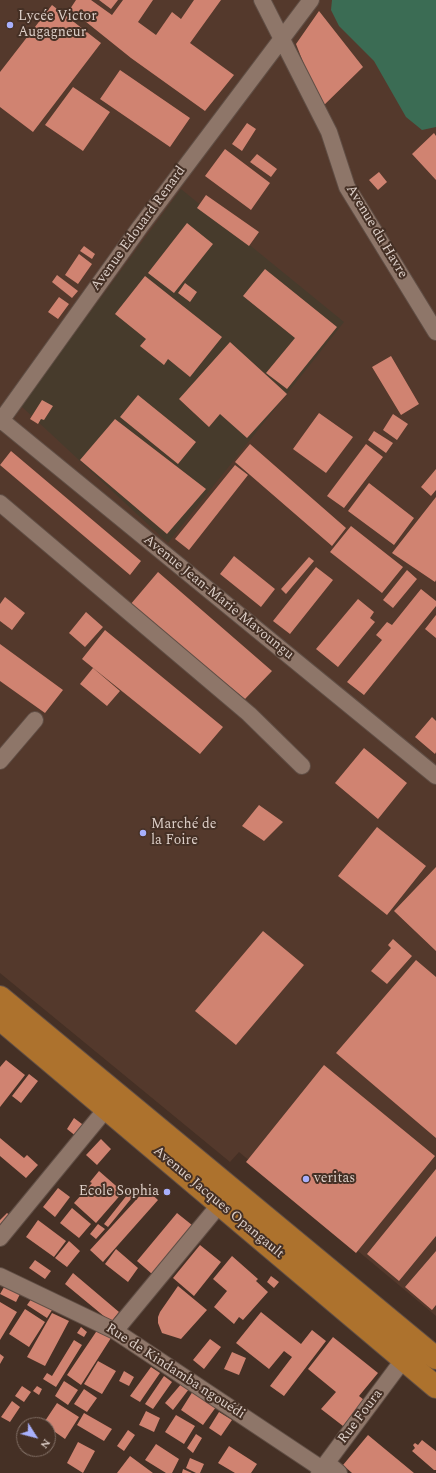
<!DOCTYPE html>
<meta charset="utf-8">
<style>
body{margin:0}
#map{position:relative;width:436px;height:1473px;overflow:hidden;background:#453025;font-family:Spectral,serif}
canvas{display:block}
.north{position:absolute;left:16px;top:1417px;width:40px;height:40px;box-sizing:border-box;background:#453025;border:1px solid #827066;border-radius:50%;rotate:126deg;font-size:11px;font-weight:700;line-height:16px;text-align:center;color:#ddcfc8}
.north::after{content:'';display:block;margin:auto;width:14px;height:18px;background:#a8b0fc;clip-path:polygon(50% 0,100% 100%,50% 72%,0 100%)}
</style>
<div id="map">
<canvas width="436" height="1473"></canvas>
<div class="north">N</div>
</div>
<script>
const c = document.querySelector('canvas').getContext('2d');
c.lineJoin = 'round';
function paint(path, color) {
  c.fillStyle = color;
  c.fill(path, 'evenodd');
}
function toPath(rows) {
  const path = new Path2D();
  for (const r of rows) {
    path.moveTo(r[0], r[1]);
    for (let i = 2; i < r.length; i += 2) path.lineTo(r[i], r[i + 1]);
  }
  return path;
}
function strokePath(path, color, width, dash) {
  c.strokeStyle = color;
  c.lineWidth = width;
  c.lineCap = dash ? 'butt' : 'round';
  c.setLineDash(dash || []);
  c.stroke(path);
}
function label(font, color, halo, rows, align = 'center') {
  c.font = font + ' Spectral,serif';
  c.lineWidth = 4;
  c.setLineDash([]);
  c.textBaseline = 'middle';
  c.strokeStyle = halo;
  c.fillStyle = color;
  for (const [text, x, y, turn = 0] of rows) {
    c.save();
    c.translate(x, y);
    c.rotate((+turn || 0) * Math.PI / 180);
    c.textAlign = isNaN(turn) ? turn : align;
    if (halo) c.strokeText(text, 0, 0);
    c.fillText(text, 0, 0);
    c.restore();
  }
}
const built = toPath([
 [0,0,436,0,436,1316,239,1152,230,1162,0,973]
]);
const industrial = toPath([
 [181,189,344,322,168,543,21,406]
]);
const green = toPath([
 [332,0,436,0,436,127,422,130,406,117,374,61,339,26,331,10]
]);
const building = toPath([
 [76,0,91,0,112,15,123,0,153,0,138,22,156,35,172,12,181,19,194,0,221,0,190,43,234,75,205,111,131,58,70,9],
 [99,0,118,0,111,9],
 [52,5,101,43,33,132,0,107,0,72],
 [319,11,363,67,321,108,296,44],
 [120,70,190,118,170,147,100,99],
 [73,87,110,112,83,151,45,125],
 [247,123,256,129,242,151,232,144],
 [434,133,436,136,436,180,412,154],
 [225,149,270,183,251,210,205,176],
 [257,154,277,169,271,177,250,162],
 [379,172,387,182,378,190,369,180],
 [206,195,259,232,249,246,197,208],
 [187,223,213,244,174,293,148,273],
 [84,246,95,254,92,259,80,251],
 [79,254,92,264,78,284,65,275],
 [265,269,337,327,287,389,266,373,295,338,243,296],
 [57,275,78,291,72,298,52,282],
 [145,276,222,337,190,377,168,359,164,365,140,346,146,339,115,314],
 [185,283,197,292,190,302,178,293],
 [59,297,69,304,58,319,48,312],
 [230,342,287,394,247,438,220,414,209,427,179,399],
 [391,356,419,404,401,415,372,367],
 [138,395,196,442,178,464,120,417],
 [42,400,53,406,44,420,41,419,38,424,30,419],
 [319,413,353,437,326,473,293,449],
 [393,414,408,424,397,440,383,430],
 [115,419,206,489,167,534,80,460],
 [374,431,393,443,386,453,368,440],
 [250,444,346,528,332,546,235,462],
 [366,444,383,457,344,508,327,496],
 [11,451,141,561,130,575,0,465],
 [235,465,248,475,189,550,175,539],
 [436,469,436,490,431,496,421,487],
 [369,483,414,518,394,545,348,511],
 [436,497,436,580,435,582,392,553],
 [351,526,403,567,382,593,330,552],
 [234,556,275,589,261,607,220,574],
 [309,557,314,561,286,594,281,589],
 [316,567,333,580,290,634,273,621],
 [407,570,417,579,393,608,383,600],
 [158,572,272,671,245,699,130,605],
 [421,589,436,601,436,606,364,695,347,682,382,640,376,635,387,622,392,625],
 [5,597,25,613,12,630,0,621,0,604],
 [358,599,374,612,370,618,375,622,338,667,316,649],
 [86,612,103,627,85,647,69,633],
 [436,615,436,638,425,629],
 [105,630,223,727,200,754,82,659],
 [0,644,63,690,45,713,0,681],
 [93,668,120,691,107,706,80,684],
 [432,717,436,721,436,752,435,754,415,737],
 [364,748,407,783,378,819,335,783],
 [259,805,283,822,264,841,242,826],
 [377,827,426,866,387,915,338,876],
 [436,867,436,951,394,911],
 [263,931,304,965,236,1045,195,1011],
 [393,939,412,956,387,984,371,971,391,948,388,945],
 [416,960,436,977,436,1138,336,1053],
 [6,1060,25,1075,0,1107,0,1067],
 [324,1065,435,1156,356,1253,246,1162],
 [29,1074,38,1081,21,1103,12,1096],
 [74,1118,82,1124,83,1130,77,1137,67,1129],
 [0,1138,24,1158,27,1155,38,1165,26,1178,0,1156],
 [101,1139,111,1149,97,1165,86,1155],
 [436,1169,436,1236,399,1281,367,1254],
 [99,1171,123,1192,96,1223,74,1203,92,1183,90,1182],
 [58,1188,70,1197,55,1217,43,1207],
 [146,1189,158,1200,103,1262,90,1250],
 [131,1190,135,1194,108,1227,104,1224],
 [72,1208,91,1224,79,1238,60,1223],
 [7,1213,13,1218,0,1231,0,1220],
 [177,1213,192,1225,152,1274,137,1261],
 [38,1220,66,1241,54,1257,26,1237],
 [98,1224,105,1229,96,1239,90,1234],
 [69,1241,80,1251,67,1267,55,1258],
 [200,1245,221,1262,194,1296,173,1278],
 [116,1249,138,1268,128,1282,105,1264],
 [436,1251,436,1305,432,1310,405,1287],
 [232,1256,258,1279,256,1281,268,1292,243,1320,239,1317,234,1324,214,1307,227,1291,213,1279],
 [35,1260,51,1271,45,1279,29,1268],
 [73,1273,119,1312,111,1322,65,1284],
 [271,1276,279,1282,274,1288,267,1282],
 [7,1282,22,1290,16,1302,0,1294],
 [178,1286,207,1310,181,1339,162,1333,158,1323,158,1317,160,1312],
 [34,1295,54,1307,47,1318,27,1305],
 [0,1302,17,1312,0,1340],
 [25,1309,45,1322,29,1347,9,1334],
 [261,1312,301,1344,312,1330,326,1341,284,1396,270,1386,292,1357,284,1351,269,1369,236,1343],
 [52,1313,69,1321,45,1366,27,1357],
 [81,1327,87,1332,84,1337,77,1333],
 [98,1329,111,1338,81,1385,67,1375],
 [333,1337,378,1373,359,1396,364,1400,343,1426,321,1409,336,1392,308,1369],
 [210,1339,221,1347,204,1369,193,1360],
 [74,1340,82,1345,56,1387,43,1379,47,1373,52,1376],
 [232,1352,246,1358,239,1375,224,1369],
 [0,1354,4,1357,0,1364],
 [98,1361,116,1371,102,1394,84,1384],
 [151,1367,160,1373,140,1402,130,1396],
 [124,1371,134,1377,129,1386,119,1381],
 [164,1376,172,1382,153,1409,145,1404],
 [64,1381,78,1390,68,1405,55,1396],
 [182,1383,189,1389,173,1410,165,1403],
 [22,1386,31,1392,24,1402,15,1396],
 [37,1386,42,1389,39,1395,33,1391],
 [84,1389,97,1398,87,1412,74,1404],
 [193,1391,216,1407,203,1425,181,1410],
 [12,1401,20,1407,10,1422,1,1417],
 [57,1403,79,1417,65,1439,48,1427,48,1425,43,1424],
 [146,1411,160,1418,154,1432,139,1425],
 [219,1412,232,1420,221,1436,209,1428],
 [84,1413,112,1429,104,1441,77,1425],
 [176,1415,195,1426,184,1444,165,1432],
 [128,1430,135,1435,124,1451,117,1446],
 [196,1434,202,1438,193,1453,187,1448],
 [368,1435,414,1473,352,1473,343,1465],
 [422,1440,436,1451,436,1470,434,1470,412,1451,415,1448,413,1445,415,1443,418,1445],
 [78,1442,95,1451,83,1473,67,1463],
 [156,1444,179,1459,172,1473,166,1473,145,1460],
 [229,1446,257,1464,251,1473,235,1473,218,1463],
 [130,1456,153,1473,117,1473],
 [190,1458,204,1464,200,1473,196,1473,186,1468],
 [183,1469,192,1473,182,1473]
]);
const minor = toPath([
 [262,0,329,132,347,187,436,332],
 [1,420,436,776],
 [0,422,140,227,311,0],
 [0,503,249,714,302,766],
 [0,761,35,720],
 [0,1238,106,1109],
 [0,1276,115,1331,322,1469],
 [115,1331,220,1204],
 [327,1463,339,1473],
 [319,1473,403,1360]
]);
const highway = toPath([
 [0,997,436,1358],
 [0,1019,436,1387]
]);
const markers = [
 [10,25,4,"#a8b0fc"],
 [143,833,4,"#a8b0fc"],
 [306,1179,4,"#a8b0fc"],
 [167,1192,4,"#a8b0fc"]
];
const poiNames = [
 ["Lycée Victor",18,17],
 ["Augagneur",18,33],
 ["Marché de",151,825],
 ["la Foire",151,841],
 ["veritas",314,1179],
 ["Ecole Sophia",159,1192,"right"]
];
const streetNames = [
 ["Avenue Edouard Renard",139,229,-54],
 ["Avenue du Havre",376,232,59],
 ["Avenue Jean-Marie Mavoungu",218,598,39],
 ["Avenue Jacques Opangault",218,1203,40],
 ["Rue de Kindamba ngouédi",175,1372,33],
 ["Rue Foura",361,1417,-53]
];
paint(built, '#54392c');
paint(industrial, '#473b2c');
paint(green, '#3b6c54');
paint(building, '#d08371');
strokePath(minor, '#604e45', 18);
strokePath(highway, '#604e45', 24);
strokePath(minor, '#8e7669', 16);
strokePath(highway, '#ad722d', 22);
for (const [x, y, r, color] of markers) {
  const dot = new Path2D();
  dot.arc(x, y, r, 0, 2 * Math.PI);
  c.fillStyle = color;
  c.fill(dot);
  strokePath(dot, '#453025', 1.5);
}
label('14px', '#ddcfc8', '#453025', poiNames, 'left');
label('14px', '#ddcfc8', '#453025', streetNames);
</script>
